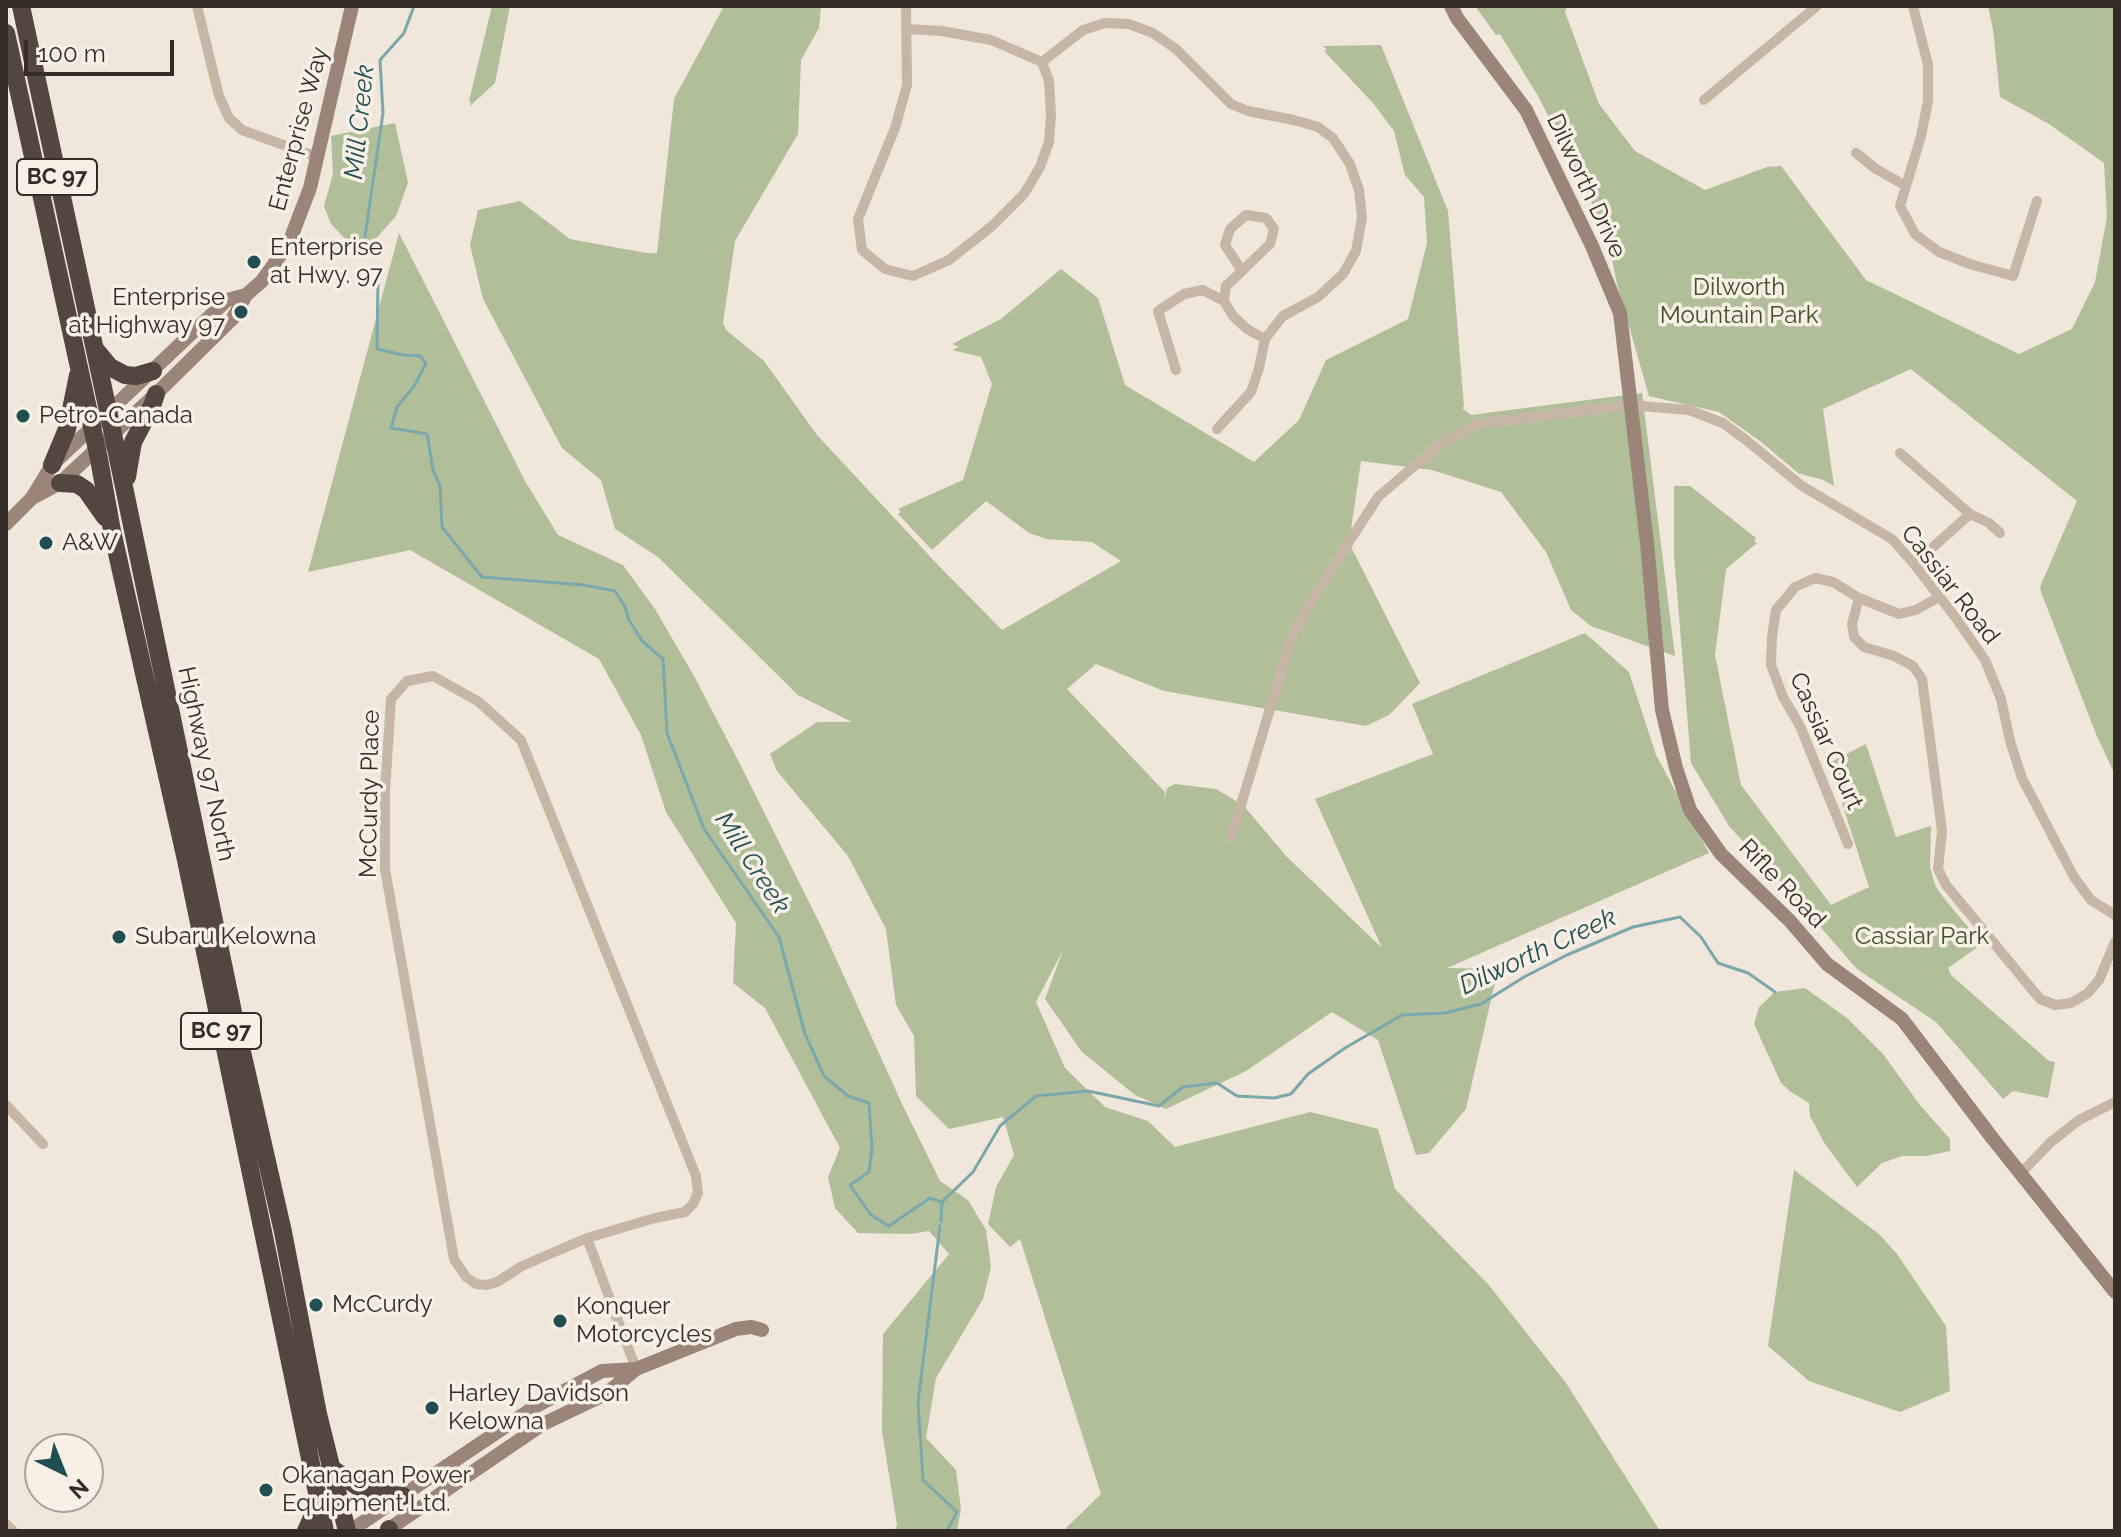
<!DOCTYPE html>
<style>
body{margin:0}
#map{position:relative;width:2121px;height:1537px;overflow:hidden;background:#f0e6d9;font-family:Raleway,sans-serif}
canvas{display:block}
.frame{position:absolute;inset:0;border:8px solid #342b27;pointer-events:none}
.north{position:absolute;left:24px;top:1433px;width:80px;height:80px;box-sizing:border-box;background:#f8f0e5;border:2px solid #aaa199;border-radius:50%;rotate:137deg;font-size:22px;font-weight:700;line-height:32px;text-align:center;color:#342b27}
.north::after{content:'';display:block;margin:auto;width:28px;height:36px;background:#1f4e53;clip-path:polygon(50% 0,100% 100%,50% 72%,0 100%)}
.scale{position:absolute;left:24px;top:40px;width:150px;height:36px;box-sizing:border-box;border:4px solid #342b27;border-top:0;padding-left:10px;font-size:24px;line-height:28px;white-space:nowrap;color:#342b27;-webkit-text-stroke:6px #f8f0e5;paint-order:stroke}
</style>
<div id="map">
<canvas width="2121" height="1537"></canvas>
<div class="frame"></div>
<div class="north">N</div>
<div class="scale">100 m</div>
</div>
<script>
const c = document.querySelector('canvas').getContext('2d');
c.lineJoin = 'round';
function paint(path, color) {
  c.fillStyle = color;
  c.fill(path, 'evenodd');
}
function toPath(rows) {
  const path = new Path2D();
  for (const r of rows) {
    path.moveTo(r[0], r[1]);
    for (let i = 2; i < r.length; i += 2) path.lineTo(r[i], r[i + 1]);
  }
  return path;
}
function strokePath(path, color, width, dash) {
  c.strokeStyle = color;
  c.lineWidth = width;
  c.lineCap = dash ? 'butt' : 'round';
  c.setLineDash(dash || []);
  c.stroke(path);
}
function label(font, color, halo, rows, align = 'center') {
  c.font = font + ' Raleway,sans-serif';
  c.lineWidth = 7;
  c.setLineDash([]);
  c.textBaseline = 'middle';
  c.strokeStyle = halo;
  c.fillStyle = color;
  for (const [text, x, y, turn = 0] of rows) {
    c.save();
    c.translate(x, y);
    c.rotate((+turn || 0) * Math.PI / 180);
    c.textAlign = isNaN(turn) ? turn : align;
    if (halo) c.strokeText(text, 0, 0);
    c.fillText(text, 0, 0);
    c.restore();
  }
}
const green = toPath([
 [492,6,510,6,495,83,470,106,471,101,469,101],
 [724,6,821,6,819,28,801,60,798,134,735,241,723,323,726,330,764,361,817,435,938,565,1002,630,1121,561,1092,542,1047,539,1029,533,986,501,932,550,898,514,901,512,898,509,963,480,992,384,981,357,952,350,959,347,952,344,1001,319,1061,269,1098,298,1125,385,1254,462,1299,420,1326,360,1408,319,1427,243,1424,197,1405,175,1394,131,1373,103,1324,51,1327,50,1323,46,1381,45,1448,211,1464,407,1462,408,1471,415,1642,393,1675,656,1591,626,1571,610,1546,552,1501,492,1432,470,1361,461,1349,543,1420,683,1389,715,1366,726,1164,691,1096,664,1067,689,1165,792,1164,801,1167,788,1175,784,1216,789,1243,805,1287,857,1382,948,1315,799,1433,754,1412,704,1585,633,1629,672,1656,755,1709,853,1447,968,1498,969,1466,1109,1429,1153,1416,1155,1378,1040,1332,1012,1246,1071,1166,1109,1135,1095,1082,1052,1045,999,1063,950,1036,1002,1065,1068,1105,1107,1148,1121,1175,1147,1310,1112,1378,1129,1395,1189,1488,1284,1566,1383,1660,1531,1063,1531,1101,1494,1020,1239,1010,1247,988,1224,996,1187,1014,1155,1003,1117,949,1129,916,1096,914,1036,896,1005,886,929,848,856,777,771,770,754,817,722,852,722,798,695,658,557,615,529,601,480,562,448,483,299,470,245,478,210,520,201,570,239,646,253,657,253,674,99],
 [1475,6,1567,6,1565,12,1599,104,1635,151,1705,190,1767,167,1781,166,1866,280,2019,354,2072,329,2095,282,2107,217,2104,163,2049,124,2000,97,1993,29,1988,6,2115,6,2115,775,2096,734,2041,592,2040,587,2077,501,1911,369,1823,409,1834,486,1823,480,1798,473,1760,441,1719,412,1649,396,1617,284,1611,254,1588,193,1538,96,1500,34,1496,35],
 [395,123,408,183,396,216,372,243,349,243,331,224,324,206,333,174,331,136],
 [399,233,525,481,558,535,623,565,655,609,694,676,741,766,823,930,903,1106,940,1181,968,1200,986,1230,991,1267,983,1299,936,1378,926,1438,956,1470,961,1509,957,1531,894,1531,897,1525,882,1431,883,1334,949,1254,929,1231,911,1234,858,1233,835,1208,828,1177,840,1148,765,1008,733,983,736,923,666,812,641,735,599,659,410,550,308,572],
 [1674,486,1690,486,1756,538,1754,541,1757,543,1726,569,1715,655,1741,785,1831,905,1869,887,1829,763,1866,744,1896,837,1931,826,1930,867,1935,885,1943,897,1982,944,1948,968,1951,975,2049,1061,2055,1062,2048,1098,2013,1091,2003,1099,1936,1022,1857,969,1789,891,1729,826,1691,763,1674,554],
 [1805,988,1847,1018,1883,1054,1920,1105,1950,1139,1950,1151,1926,1156,1902,1156,1882,1163,1857,1187,1825,1144,1810,1116,1809,1103,1791,1092,1781,1083,1754,1024,1759,1007,1775,992],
 [1794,1170,1879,1234,1897,1254,1946,1326,1950,1391,1900,1412,1809,1381,1768,1346]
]);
const stream = toPath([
 [363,250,383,113,380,60,404,33,414,6],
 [378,277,377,349,403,355,420,356,426,363,415,385,397,407,391,428,427,434,433,470,440,486,442,527,482,577,584,585,615,591,625,607,629,620,642,641,663,659,667,733,704,829,779,937,805,1034,824,1076,848,1096,869,1103,872,1149,869,1172,850,1185,871,1215,889,1226,930,1198,942,1202,941,1221],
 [942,1202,973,1172,1000,1126,1036,1096,1088,1091,1159,1106,1183,1087,1217,1083,1237,1096,1274,1098,1291,1094,1308,1074,1345,1048,1402,1015,1445,1013,1481,1004,1524,977,1567,955,1633,927,1680,917,1701,937,1718,963,1748,973,1775,992],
 [940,1226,918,1402,923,1480,957,1512,947,1531]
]);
const street = toPath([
 [197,6,219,96,229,118,242,130,317,157],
 [906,6,907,85,895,128,858,219,862,250,885,269,913,276,949,260,992,226,1024,194,1040,167,1049,142,1051,115,1049,81,1042,62,991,40,942,31,907,29],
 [1913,6,1928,65,1928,101,1921,136,1900,206,1915,234,1939,252,1970,264,2013,276,2037,201],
 [1042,62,1083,30,1105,23,1129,24,1153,33,1176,49,1231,104,1248,111,1294,120,1318,127,1333,138,1350,164,1359,190,1362,217,1356,251,1343,274,1318,297,1283,316,1265,339,1259,368,1251,392,1217,429],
 [1704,100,1817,6],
 [1856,153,1876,169,1906,186],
 [1242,271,1225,245,1230,229,1246,215,1266,218,1274,229,1270,244,1242,271,1226,286,1224,301,1233,316,1247,329,1265,339],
 [1176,370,1158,311,1184,294,1203,290,1224,301],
 [1900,453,1970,514,1914,564],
 [1970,514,1989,523,2000,533],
 [1939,597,1916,610,1899,614,1859,598,1852,624,1854,637,1864,647,1894,656,1913,666,1922,679,1942,831,1938,869,1946,885,2040,999,2055,1005,2071,1003,2088,993,2099,980,2115,942],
 [1231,838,1292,636,1327,576,1378,497,1439,445,1477,424,1630,405,1689,410,1723,423,1746,440,1802,486,1892,539,1914,564,1956,618,1985,660,2001,699,2010,741,2022,778,2074,877,2091,900,2115,915],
 [1848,844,1800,726,1783,697,1771,665,1772,637,1776,610,1795,587,1815,578,1833,582,1859,598],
 [6,1105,43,1144],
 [2021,1173,2051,1142,2079,1120,2115,1102],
 [587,1238,522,1266,497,1282,487,1285,476,1284,466,1277,454,1259,385,869,385,791,391,699,407,681,433,676,479,702,521,740,696,1176,698,1193,693,1204,685,1212,655,1218,587,1238,636,1369],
 [6,1524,13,1531]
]);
const secondary = toPath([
 [1451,6,1457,18,1526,110,1592,246,1620,313,1647,543,1662,710,1676,768,1690,810,1721,854,1790,921,1827,964,1902,1019,1993,1139,2115,1292],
 [32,498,60,483,156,394,233,318,246,295,262,281,289,243,310,188,352,6],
 [6,524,32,498,52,465,227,300,246,295],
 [350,1531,536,1406,602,1371,636,1369,736,1329,751,1327,762,1330],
 [386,1531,543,1424,606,1394,636,1369]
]);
const highway = toPath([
 [21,6,113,434,233,1012,283,1232,318,1414,347,1531],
 [6,33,99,459,112,531,186,860,325,1531],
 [95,349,110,367,125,375,136,376,153,371],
 [52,465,67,429,78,375],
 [127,477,133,442,152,406,156,394],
 [60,483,77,484,86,490,105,517],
 [330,1467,365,1492,403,1496],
 [306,1531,320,1500],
 [389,1531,389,1529]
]);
const markers = [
 [254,262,8,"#1f4e53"],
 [241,312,8,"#1f4e53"],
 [23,416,8,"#1f4e53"],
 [46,543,8,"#1f4e53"],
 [119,937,8,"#1f4e53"],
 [316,1305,8,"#1f4e53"],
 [560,1321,8,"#1f4e53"],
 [432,1408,8,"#1f4e53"],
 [266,1490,8,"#1f4e53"]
];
const shields = [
 [57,177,80],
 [221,1031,80]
];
const shieldNames = [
 ["BC 97",57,177],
 ["BC 97",221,1031]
];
const streetNames = [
 ["Enterprise Way",299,129,-75],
 ["Dilworth Drive",1586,186,65],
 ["Cassiar Road",1950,585,52],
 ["Cassiar Court",1826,741,66],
 ["Highway 97 North",206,764,78],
 ["McCurdy Place",370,794,-89],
 ["Rifle Road",1782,884,46]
];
const poiNames = [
 ["Enterprise",270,248],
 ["at Hwy. 97",270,276],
 ["Enterprise",225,298,"right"],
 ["at Highway 97",225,326,"right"],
 ["Petro-Canada",39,416],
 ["A&W",62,543],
 ["Subaru Kelowna",135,937],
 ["McCurdy",332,1305],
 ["Konquer",576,1307],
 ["Motorcycles",576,1335],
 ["Harley Davidson",448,1394],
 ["Kelowna",448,1422],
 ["Okanagan Power",282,1476],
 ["Equipment Ltd.",282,1504]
];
const parkNames = [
 ["Dilworth",1739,288],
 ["Mountain Park",1739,316],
 ["Cassiar Park",1922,937]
];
const waterNames = [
 ["Mill Creek",360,122,-84],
 ["Mill Creek",752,863,57],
 ["Dilworth Creek",1538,952,-25]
];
paint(green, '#b1be9a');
strokePath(stream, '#7aa8ab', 3);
strokePath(street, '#c7b6a6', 10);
strokePath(secondary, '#9a8578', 14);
strokePath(highway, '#54463e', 18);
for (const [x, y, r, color] of markers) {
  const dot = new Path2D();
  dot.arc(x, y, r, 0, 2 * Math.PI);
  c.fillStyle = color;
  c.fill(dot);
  strokePath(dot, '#f8f0e5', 3);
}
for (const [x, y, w] of shields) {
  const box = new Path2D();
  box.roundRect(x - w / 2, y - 18, w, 36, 6);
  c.fillStyle = '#f8f0e5';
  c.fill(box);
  strokePath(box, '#342b27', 2);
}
label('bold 22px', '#342b27', null, shieldNames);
label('24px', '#342b27', '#f8f0e5', streetNames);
label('24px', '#342b27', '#f8f0e5', poiNames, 'left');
label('24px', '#42502c', '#f8f0e5', parkNames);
label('italic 26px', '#1f4e53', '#f8f0e5', waterNames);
</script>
